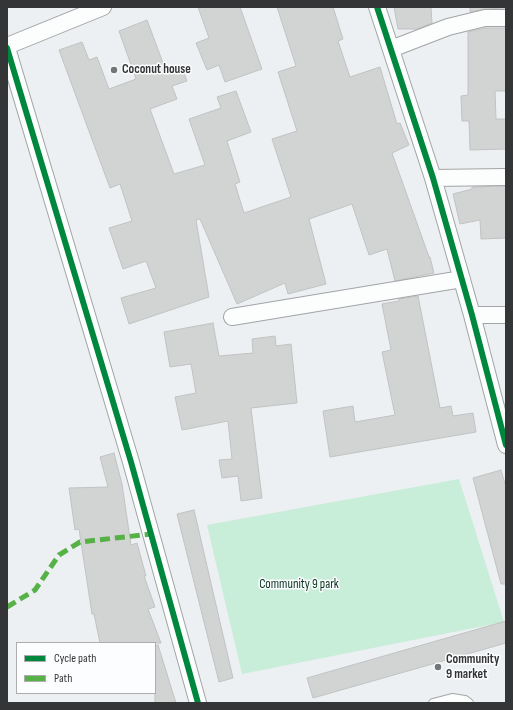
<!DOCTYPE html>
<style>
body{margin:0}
#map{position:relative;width:513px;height:710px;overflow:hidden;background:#edf0f2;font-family:"Sofia Sans Condensed",sans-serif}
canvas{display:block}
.frame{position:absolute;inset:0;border:8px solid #333536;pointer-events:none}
.legend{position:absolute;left:16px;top:642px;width:140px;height:52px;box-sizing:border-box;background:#fbfdfe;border:1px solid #abadae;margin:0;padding:5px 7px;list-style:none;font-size:12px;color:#333536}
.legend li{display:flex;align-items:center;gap:8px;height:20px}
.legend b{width:20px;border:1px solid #abadae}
</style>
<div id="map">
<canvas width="513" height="710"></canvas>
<div class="frame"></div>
<ul class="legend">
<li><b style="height:5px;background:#00873e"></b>Cycle path</li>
<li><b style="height:5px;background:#56b246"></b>Path</li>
</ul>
</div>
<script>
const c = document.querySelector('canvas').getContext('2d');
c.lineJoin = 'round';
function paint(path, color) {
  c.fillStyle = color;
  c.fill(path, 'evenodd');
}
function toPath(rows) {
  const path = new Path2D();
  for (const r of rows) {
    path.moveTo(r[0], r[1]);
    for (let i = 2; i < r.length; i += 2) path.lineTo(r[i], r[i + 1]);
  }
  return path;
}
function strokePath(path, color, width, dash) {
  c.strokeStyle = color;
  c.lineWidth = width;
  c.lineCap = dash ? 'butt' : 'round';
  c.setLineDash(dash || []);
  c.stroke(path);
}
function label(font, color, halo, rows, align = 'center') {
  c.font = font + ' "Sofia Sans Condensed",sans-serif';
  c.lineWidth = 3;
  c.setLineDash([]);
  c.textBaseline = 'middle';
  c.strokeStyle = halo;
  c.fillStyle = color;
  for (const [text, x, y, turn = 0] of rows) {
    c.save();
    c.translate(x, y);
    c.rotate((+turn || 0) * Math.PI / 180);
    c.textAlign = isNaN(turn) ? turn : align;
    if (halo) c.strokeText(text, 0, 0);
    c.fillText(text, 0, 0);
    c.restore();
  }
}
const green = toPath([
 [459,479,504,622,242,674,207,525]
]);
const building = toPath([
 [198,7,240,7,262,69,225,82,219,65,207,70,196,43,209,38,198,7],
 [277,7,333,7,343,39,338,41,350,77,380,67,397,124,400,123,409,145,392,153,429,257,430,257,434,273,395,281,387,249,369,255,352,204,309,219,326,284,288,294,285,283,237,304,200,219,196,220,209,297,129,324,121,298,156,288,146,261,123,269,109,228,132,221,120,184,110,188,59,50,82,42,89,60,97,57,109,89,136,79,119,31,147,20,166,71,181,65,187,81,172,86,177,99,150,109,174,174,205,165,189,119,221,108,217,97,236,91,251,132,227,141,240,182,235,184,244,213,291,197,272,139,297,131,278,72,296,66,277,7],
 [394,7,431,7,432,23,417,29,398,29,394,7],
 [470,7,506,7,506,8,485,9,470,12,470,7],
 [486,28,506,28,506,91,495,91,496,119,506,119,506,149,470,150,469,121,462,121,461,96,468,95,468,32,486,28],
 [506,186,506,238,481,239,480,220,460,224,453,194,472,189,472,187,506,186],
 [418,296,440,408,451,406,453,416,473,413,476,432,330,457,323,411,353,406,355,422,395,415,382,352,391,350,382,304,399,301,399,299,418,296],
 [213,323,219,356,253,353,252,339,275,336,276,346,291,344,297,403,251,408,262,498,241,501,238,476,222,478,219,460,232,459,228,421,182,430,175,397,196,393,191,364,170,367,164,332,213,323],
 [114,453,122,484,131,545,137,543,146,576,144,576,155,607,148,609,161,643,100,643,94,614,92,614,79,529,75,530,69,488,108,487,100,457,114,453],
 [501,470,506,487,506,584,501,584,473,478,501,470],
 [194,510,233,678,219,682,177,514,194,510],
 [506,621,506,643,313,698,307,678,506,621],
 [158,645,176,703,155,703,155,646,158,645]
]);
const service = toPath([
 [433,703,452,698,465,700,469,703]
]);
const minor = toPath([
 [377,7,433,178,472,315,506,445],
 [7,46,103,7],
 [7,48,131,462,198,703],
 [391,49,448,27,485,18,506,18],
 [433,178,506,177],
 [472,315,506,315],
 [232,317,462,279]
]);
const quiet = toPath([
 [7,607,35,590,59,555,80,542,151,534]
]);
const cycleway = toPath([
 [377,7,433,178,472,315,506,445],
 [7,48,131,462,198,703]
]);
const markers = [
 [114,70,4,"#747678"],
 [438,667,4,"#747678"]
];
const poiNames = [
 ["Coconut house",122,70],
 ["Community",446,660],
 ["9 market",446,675]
];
const parkNames = [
 ["Community 9 park",299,585]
];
paint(green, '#c8edd9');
paint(building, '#d2d3d3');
strokePath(building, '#c1c2c2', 1);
strokePath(service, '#a2a4a6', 10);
strokePath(minor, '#a2a4a6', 18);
strokePath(service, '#fcfdfd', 8);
strokePath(minor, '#fcfdfd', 16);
strokePath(quiet, '#56b246', 5, [10, 5]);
strokePath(cycleway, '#00873e', 6);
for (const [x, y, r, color] of markers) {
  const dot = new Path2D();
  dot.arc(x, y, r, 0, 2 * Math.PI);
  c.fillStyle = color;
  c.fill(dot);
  strokePath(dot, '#fbfdfe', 1.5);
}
label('bold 13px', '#333536', '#fbfdfe', poiNames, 'left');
label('13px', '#07331f', '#fbfdfe', parkNames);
</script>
